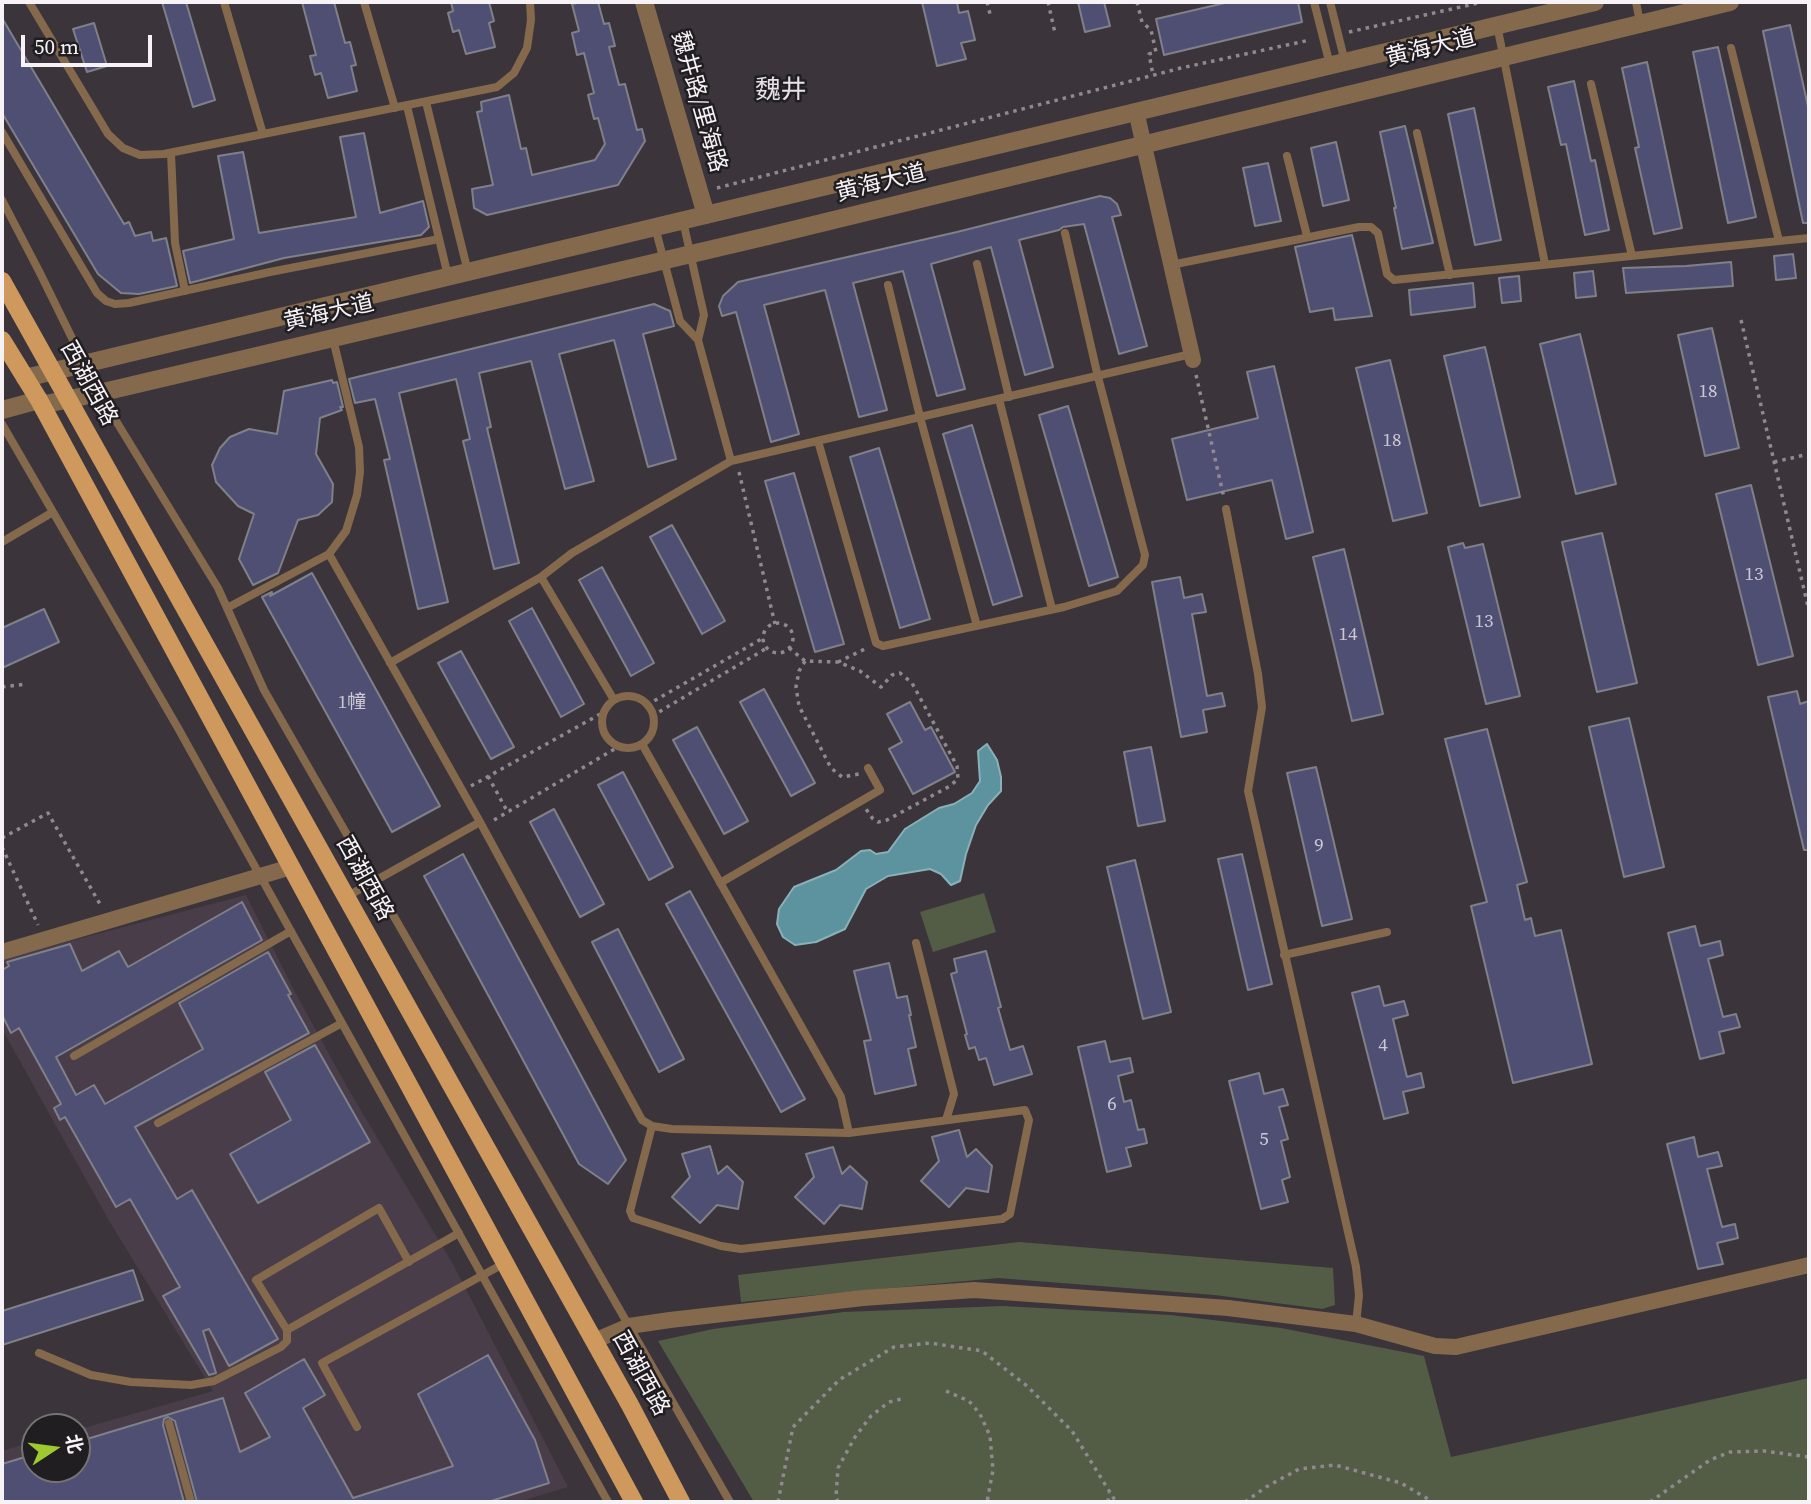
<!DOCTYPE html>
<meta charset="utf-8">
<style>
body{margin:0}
#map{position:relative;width:1811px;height:1504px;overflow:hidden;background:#3b353b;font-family:"Source Serif 4","Noto Sans SC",serif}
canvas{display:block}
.frame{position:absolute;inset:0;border:4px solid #f6f2f6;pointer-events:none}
.north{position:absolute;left:21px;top:1413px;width:70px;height:70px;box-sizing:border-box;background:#211e21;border:2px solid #767376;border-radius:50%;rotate:77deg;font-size:19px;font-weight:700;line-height:28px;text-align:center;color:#f6f2f6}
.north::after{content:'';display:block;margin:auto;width:24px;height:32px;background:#9dca31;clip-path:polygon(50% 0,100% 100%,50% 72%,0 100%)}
.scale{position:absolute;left:21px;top:35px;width:131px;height:32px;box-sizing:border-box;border:4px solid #f6f2f6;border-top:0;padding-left:9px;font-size:21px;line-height:24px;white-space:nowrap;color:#f6f2f6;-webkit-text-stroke:5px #211e21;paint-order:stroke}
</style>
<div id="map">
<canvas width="1811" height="1504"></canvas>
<div class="frame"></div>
<div class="north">北</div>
<div class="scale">50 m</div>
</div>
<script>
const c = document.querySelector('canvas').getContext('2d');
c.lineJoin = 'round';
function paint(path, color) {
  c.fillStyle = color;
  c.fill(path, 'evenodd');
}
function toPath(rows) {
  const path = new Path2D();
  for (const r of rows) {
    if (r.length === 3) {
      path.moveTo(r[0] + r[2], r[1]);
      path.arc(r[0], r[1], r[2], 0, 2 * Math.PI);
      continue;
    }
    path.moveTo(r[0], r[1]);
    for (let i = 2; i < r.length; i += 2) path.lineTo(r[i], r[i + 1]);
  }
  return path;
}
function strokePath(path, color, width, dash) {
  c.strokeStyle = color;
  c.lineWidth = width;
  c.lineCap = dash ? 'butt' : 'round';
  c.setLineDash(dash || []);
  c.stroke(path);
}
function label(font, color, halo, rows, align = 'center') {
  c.font = font + ' "Source Serif 4","Noto Sans SC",serif';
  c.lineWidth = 5;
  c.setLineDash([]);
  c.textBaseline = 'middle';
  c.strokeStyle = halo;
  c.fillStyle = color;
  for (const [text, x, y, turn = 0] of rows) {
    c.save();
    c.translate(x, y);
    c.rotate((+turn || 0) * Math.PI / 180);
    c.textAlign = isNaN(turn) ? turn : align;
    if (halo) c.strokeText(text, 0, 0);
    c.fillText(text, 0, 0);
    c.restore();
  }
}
const built = toPath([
 [246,895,296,994,347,1087,454,1266,568,1487,518,1502,2,1502,2,1451,35,1441,35,1469,77,1469,77,1430,213,1391,108,1219,2,1029,2,959]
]);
const green = toPath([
 [984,893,996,932,933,952,920,912],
 [1019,1242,1333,1268,1335,1305,1322,1309,1215,1295,998,1278,741,1302,738,1275],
 [1003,1306,1170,1315,1281,1328,1424,1356,1451,1457,1809,1378,1809,1502,754,1502,658,1341,713,1329,844,1312]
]);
const water = toPath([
 [987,744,997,760,1001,777,1001,791,988,805,976,825,966,854,960,881,951,885,941,874,930,869,888,876,866,889,845,929,816,942,795,945,783,937,777,924,779,909,794,887,836,870,861,851,870,850,876,854,888,852,905,829,939,808,954,804,972,793,980,781,978,751,987,744]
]);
const building = toPath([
 [162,2,186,2,215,100,193,107,162,2],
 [302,2,334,2,345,43,350,42,356,65,351,66,357,91,328,98,321,73,315,75,310,56,316,55,302,2],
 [451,2,489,2,494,21,489,23,495,47,466,54,459,30,453,32,448,13,453,11,451,2],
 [582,2,598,2,604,24,609,23,615,46,609,47,619,85,625,84,637,130,642,129,645,141,618,185,487,215,474,208,472,189,493,185,477,112,482,111,481,102,509,95,521,149,526,148,532,175,595,160,605,144,598,118,594,119,588,95,594,93,584,53,577,55,572,33,579,31,572,4,582,2],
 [922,2,957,2,959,13,968,11,975,40,961,43,966,59,937,66,922,2],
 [1078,2,1104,2,1110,26,1085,32,1078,2],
 [1229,2,1298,2,1302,22,1164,55,1156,19,1229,2],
 [2,18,124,224,129,222,135,236,151,232,153,241,166,238,177,286,139,294,121,293,98,274,2,113,2,18],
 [94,23,107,66,87,72,73,29,94,23],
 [1790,25,1809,111,1809,223,1803,223,1763,31,1790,25],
 [1718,47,1756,217,1728,223,1693,52,1718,47],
 [1647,62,1682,228,1654,234,1635,148,1639,147,1622,68,1647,62],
 [1574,81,1591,161,1595,160,1609,230,1585,235,1566,144,1561,145,1548,87,1574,81],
 [1474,108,1501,240,1475,245,1448,114,1474,108],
 [1405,126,1433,243,1402,249,1394,208,1396,208,1380,132,1405,126],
 [364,133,380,213,423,201,429,227,421,235,284,258,190,283,183,251,234,239,218,156,243,152,259,233,356,217,340,137,364,133],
 [1336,142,1349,200,1323,206,1311,148,1336,142],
 [1268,163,1281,221,1255,226,1243,168,1268,163],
 [1100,196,1110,198,1117,204,1121,215,1112,217,1147,346,1119,354,1084,224,1063,227,1059,230,1019,240,1053,367,1025,375,991,247,931,264,965,389,937,396,903,271,853,283,887,410,859,417,825,290,764,305,799,434,771,442,736,312,722,316,719,306,723,296,738,282,957,232,1100,196],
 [1352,235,1372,316,1335,320,1333,308,1310,312,1295,247,1352,235],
 [1793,254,1796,278,1776,280,1774,256,1793,254],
 [1731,262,1733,286,1626,293,1623,268,1686,266,1731,262],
 [1593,271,1596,296,1576,298,1574,273,1593,271],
 [1519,276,1521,301,1502,303,1499,278,1519,276],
 [1473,283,1475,307,1411,315,1409,290,1473,283],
 [654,304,670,311,674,326,643,334,676,459,648,467,614,340,559,354,594,481,565,489,531,361,479,373,491,427,487,428,519,563,494,569,463,441,470,439,456,379,399,393,448,602,418,609,384,460,390,459,375,399,355,403,349,379,654,304],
 [1712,328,1739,448,1705,456,1678,335,1712,328],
 [1580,334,1616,484,1576,494,1540,344,1580,334],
 [1485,347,1520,497,1480,506,1444,356,1485,347],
 [1390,360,1427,513,1393,521,1356,368,1390,360],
 [1274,366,1313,532,1286,539,1272,480,1187,500,1172,439,1258,418,1247,372,1274,366],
 [332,380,333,383,337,382,343,407,340,407,342,410,320,418,316,454,333,484,332,502,318,515,298,520,278,573,253,585,239,559,254,514,238,506,216,482,212,465,220,448,230,437,249,429,277,434,284,391,332,380],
 [1068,406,1118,577,1089,586,1039,415,1068,406],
 [972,425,1022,596,993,605,943,434,972,425],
 [879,448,930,619,900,628,850,457,879,448],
 [794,473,844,644,815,652,765,481,794,473],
 [1751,485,1793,656,1758,665,1716,494,1751,485],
 [672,525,725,621,702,634,650,537,672,525],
 [1602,533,1637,683,1597,692,1562,542,1602,533],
 [1463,543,1465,548,1483,544,1520,696,1486,704,1448,547,1463,543],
 [1344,549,1383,714,1352,721,1313,557,1344,549],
 [602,567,654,663,631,676,579,580,602,567],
 [312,573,440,806,392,832,262,597,272,592,270,596,312,573],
 [1180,577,1184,598,1202,594,1206,612,1192,614,1207,696,1222,693,1225,706,1203,710,1207,732,1181,737,1152,582,1180,577],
 [532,608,584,704,561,717,509,621,532,608],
 [44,609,59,642,2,668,2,628,44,609],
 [461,651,514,747,491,759,438,663,461,651],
 [764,689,815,783,791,796,740,702,764,689],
 [1797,691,1800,704,1809,701,1809,850,1804,850,1768,697,1797,691],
 [910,702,925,730,931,727,955,772,913,794,889,749,902,742,887,714,910,702],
 [1629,718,1664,867,1624,877,1589,727,1629,718],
 [697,727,748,821,724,834,673,740,697,727],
 [1487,729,1527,882,1517,885,1525,920,1531,918,1535,936,1561,930,1592,1064,1513,1083,1471,906,1487,902,1445,739,1487,729],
 [1151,747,1165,821,1138,826,1124,752,1151,747],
 [1316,767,1352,919,1322,926,1287,773,1316,767],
 [623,772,673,867,649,880,598,785,623,772],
 [554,809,604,904,580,917,530,822,554,809],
 [463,854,626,1160,608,1184,579,1164,424,876,463,854],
 [1242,854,1272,984,1248,990,1218,859,1242,854],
 [1135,860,1171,1012,1143,1019,1107,867,1135,860],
 [690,891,805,1099,781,1112,666,904,690,891],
 [242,902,262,940,56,1057,76,1095,94,1085,105,1104,203,1049,179,1003,268,952,291,994,288,995,309,1033,135,1127,177,1199,192,1190,278,1339,229,1366,209,1329,203,1331,216,1373,209,1375,163,1296,180,1287,130,1199,116,1207,65,1117,60,1120,54,1108,61,1104,19,1028,11,1033,2,1015,2,970,9,966,7,962,70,944,82,971,119,951,128,967,242,902],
 [1695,926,1700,946,1720,941,1723,955,1708,959,1723,1017,1736,1014,1740,1027,1719,1032,1724,1053,1700,1059,1668,933,1695,926],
 [618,929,684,1059,659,1072,592,942,618,929],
 [986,951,1001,1007,998,1008,1010,1050,1023,1046,1032,1074,994,1085,986,1058,979,1060,975,1047,969,1049,965,1035,967,1034,951,974,957,972,954,959,986,951],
 [889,963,897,998,907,996,911,1015,909,1015,916,1047,908,1049,916,1085,875,1094,864,1041,871,1040,854,971,889,963],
 [1379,986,1384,1006,1404,1001,1408,1015,1393,1019,1407,1077,1421,1073,1424,1087,1403,1092,1408,1113,1384,1119,1352,993,1379,986],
 [1105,1041,1110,1062,1130,1058,1133,1072,1118,1076,1124,1102,1131,1100,1138,1130,1144,1129,1147,1143,1126,1148,1131,1166,1107,1172,1078,1047,1105,1041],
 [315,1045,370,1142,258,1203,230,1154,291,1120,265,1072,315,1045],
 [1259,1073,1264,1094,1283,1089,1288,1105,1279,1107,1288,1139,1281,1141,1290,1177,1282,1180,1288,1202,1261,1209,1229,1081,1259,1073],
 [959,1130,967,1157,976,1149,992,1166,988,1192,966,1188,949,1207,921,1181,939,1161,932,1137,959,1130],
 [1694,1137,1698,1157,1718,1152,1722,1166,1707,1169,1722,1227,1735,1224,1738,1238,1717,1243,1723,1264,1698,1269,1667,1144,1694,1137],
 [710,1146,718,1174,727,1166,743,1182,738,1209,717,1205,700,1223,672,1197,690,1177,682,1154,710,1146],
 [833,1147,842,1174,850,1166,867,1182,862,1209,840,1205,824,1224,795,1197,814,1177,806,1154,833,1147],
 [133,1270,143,1300,2,1345,2,1311,133,1270],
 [488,1355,535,1440,549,1483,488,1502,197,1502,175,1421,168,1417,164,1419,163,1425,184,1502,2,1502,2,1464,35,1454,35,1469,77,1469,77,1442,223,1398,240,1452,270,1437,245,1393,304,1359,325,1395,303,1408,353,1498,453,1466,418,1394,488,1355]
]);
const path = toPath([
 [987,2,991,18],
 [1048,2,1055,33],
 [1137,2,1142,22,1151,30,1156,52,1149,54,1153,75],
 [1349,32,1483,2],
 [717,188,1181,68,1310,40],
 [1741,320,1809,611],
 [1196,375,1224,498],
 [1774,462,1809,454],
 [739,472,775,624],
 [778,638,15],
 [789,648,805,661,838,662,860,671,881,687,892,675,900,673,912,683,957,766,958,779,950,786,887,820,878,822,873,819,866,809],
 [805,661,799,671,796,687,799,706,831,768,842,777,859,774],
 [838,662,865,649],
 [2,687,26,684],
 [647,705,763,638],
 [652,716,767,648],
 [488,776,507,811],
 [471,786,604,712],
 [494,820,618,747],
 [2,838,48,813,101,906],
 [2,847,38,925],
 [946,1391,969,1401,980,1414,990,1436,993,1470,987,1502],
 [778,1502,793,1427,839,1380,894,1347,930,1343,982,1351,1027,1386,1072,1431,1116,1502],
 [838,1502,836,1496,838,1468,855,1437,871,1416,889,1402,901,1399],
 [1108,1502,1109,1493],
 [1245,1502,1266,1487,1299,1469,1335,1465,1401,1483,1433,1502],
 [1650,1502,1710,1460,1730,1452,1764,1451,1809,1457]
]);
const service = toPath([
 [29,2,108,134,123,148,140,155,164,154,497,87,514,73,527,48,531,20,530,2],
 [224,2,263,134],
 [364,2,395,108],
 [1314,2,1330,65],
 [1330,2,1345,62],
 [1636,2,1640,23],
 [1497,25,1545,264],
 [1731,48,1779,241],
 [1591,84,1632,256],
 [426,102,468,272],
 [407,106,448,276],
 [2,132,97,293,106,301,115,304,129,303,270,272,439,239],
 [1417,133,1450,275],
 [171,153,175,243,185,291],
 [1287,156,1307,236],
 [2,200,40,273,99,393,218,588,264,690,730,1502],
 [655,227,680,321,698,340,704,315,683,221],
 [977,264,1009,397],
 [1171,265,1359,227,1371,227,1378,233,1387,274,1394,280,1809,238],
 [888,285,920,417,977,626],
 [333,339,359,447,360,472,357,495,346,531,329,554,480,822,642,1120,652,1126,672,1129,849,1133,1025,1110,1029,1120,1010,1214,1002,1219,741,1249,721,1246,633,1218,630,1211,652,1126],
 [698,340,731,461],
 [999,399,1052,609],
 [2,424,178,728,608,1502],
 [818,441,876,643,883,646,1064,607,1117,591,1143,565,1145,555,1098,377,1065,233],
 [1226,509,1258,674,1262,707,1248,791,1356,1267,1359,1295,1356,1324],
 [2,542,53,512],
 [541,577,614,700],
 [227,608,329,554],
 [390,663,541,577,572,553,731,461,1191,354],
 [628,722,26],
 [642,744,841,1097,849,1133],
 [720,883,880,790,868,768],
 [346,897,480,822],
 [916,943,954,1094,946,1120],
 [1284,955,1387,932],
 [74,1056,291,931],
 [158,1123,342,1023],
 [409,1262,379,1208,256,1280,287,1330,459,1233],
 [39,1353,91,1375,131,1382,191,1385,214,1381,281,1347,287,1341,287,1330],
 [169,1423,191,1502],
 [357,1427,322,1363,505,1263]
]);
const minor = toPath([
 [1136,111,1193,360],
 [2,952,291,867],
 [594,1341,629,1326,670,1320,863,1298,974,1290,1228,1308,1356,1324,1435,1346,1456,1347,1809,1265]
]);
const tertiary = toPath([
 [644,2,706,215],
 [25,378,1595,2],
 [41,405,99,393,768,236,1730,2],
 [2,410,39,400]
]);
const primary = toPath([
 [2,281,630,1405,681,1502],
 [2,340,39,400,634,1502]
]);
const numberNames = [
 ["18",1708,392],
 ["18",1392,441],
 ["13",1754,575],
 ["13",1484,622],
 ["14",1348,635],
 ["1幢",352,703],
 ["9",1319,846],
 ["4",1383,1046],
 ["6",1112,1105],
 ["5",1264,1140]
];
const streetNames = [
 ["黄海大道",1431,49,-14],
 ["魏井路/里海路",698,102,74],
 ["黄海大道",881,184,-14],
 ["黄海大道",329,314,-13],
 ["西湖西路",88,384,61],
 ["西湖西路",364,879,61],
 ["西湖西路",640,1374,61]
];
const quarterNames = [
 ["魏井",781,91]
];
paint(built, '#483d48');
paint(green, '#535d46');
paint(water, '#5c939e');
strokePath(water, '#8ab0b8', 2);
paint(building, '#4f4f73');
strokePath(building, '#7f8089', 2);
strokePath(path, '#8f8a8f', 3.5, [3.5, 5]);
strokePath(service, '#84694d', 8);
strokePath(minor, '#84694d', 16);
strokePath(tertiary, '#84694d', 18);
strokePath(primary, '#cf985c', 18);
label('19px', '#ccc9d5', null, numberNames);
label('23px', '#f6f2f6', '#211e21', streetNames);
label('26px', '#e7e0e8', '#211e21', quarterNames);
</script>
